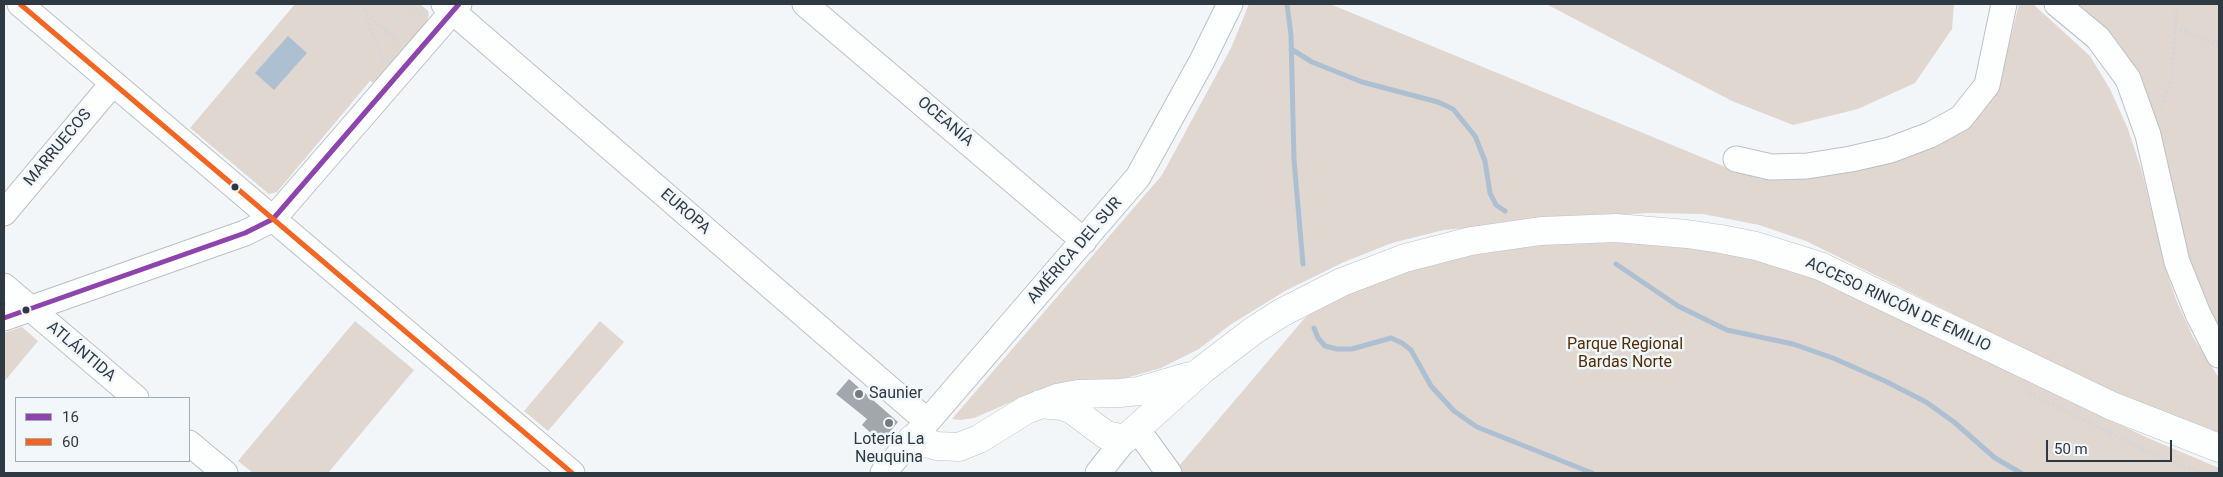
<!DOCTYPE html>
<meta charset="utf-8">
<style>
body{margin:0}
#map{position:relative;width:2223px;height:477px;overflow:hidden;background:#f3f6f9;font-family:Roboto,sans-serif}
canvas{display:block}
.frame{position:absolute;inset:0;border:5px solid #2f3942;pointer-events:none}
.legend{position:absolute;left:15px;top:397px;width:175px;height:65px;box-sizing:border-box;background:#f1f7fb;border:1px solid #a3abb1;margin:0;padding:6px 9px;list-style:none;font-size:15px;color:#2f3942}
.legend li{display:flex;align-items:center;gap:10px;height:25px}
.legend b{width:25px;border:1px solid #a3abb1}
.scale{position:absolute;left:2046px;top:440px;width:126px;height:22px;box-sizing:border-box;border:2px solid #2f3942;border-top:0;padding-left:6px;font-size:15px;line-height:18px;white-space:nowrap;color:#2f3942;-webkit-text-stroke:4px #f1f7fb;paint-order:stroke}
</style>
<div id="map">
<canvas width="2223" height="477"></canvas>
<div class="frame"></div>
<ul class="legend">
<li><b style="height:6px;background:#8e44ad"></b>16</li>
<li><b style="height:6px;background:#f26522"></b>60</li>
</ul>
<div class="scale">50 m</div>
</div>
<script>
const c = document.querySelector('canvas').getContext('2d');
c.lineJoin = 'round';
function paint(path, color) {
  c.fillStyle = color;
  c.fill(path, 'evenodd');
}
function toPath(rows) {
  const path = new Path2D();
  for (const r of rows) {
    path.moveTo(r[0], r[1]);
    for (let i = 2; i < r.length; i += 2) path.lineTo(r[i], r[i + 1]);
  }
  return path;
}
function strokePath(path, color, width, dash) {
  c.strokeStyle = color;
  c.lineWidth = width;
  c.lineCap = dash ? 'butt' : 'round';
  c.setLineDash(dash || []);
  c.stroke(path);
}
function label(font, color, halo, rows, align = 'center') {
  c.font = font + ' Roboto,sans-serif';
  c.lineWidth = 5;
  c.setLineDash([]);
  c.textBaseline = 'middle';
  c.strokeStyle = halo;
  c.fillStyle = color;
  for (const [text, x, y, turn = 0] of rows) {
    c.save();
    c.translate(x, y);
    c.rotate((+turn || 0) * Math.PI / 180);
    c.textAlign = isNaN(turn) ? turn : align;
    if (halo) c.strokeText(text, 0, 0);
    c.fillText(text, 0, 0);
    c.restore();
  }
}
const green = toPath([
 [295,4,420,4,428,11,429,15,426,23,375,84,370,81,277,192,269,194,190,128],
 [1249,4,1330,4,1728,168,1761,179,1797,179,1932,146,1961,133,1983,112,1999,86,2019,4,2033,4,2090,56,2110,89,2128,129,2142,172,2166,270,2177,302,2193,337,2219,378,2219,434,2120,396,1806,241,1759,225,1703,214,1647,213,1444,230,1392,243,1344,262,1285,291,1230,325,1199,349,1161,368,1126,378,1039,390,974,418,960,420,952,419,1162,175,1231,48],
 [1546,4,1954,4,1952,29,1915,83,1858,109,1793,125,1732,101],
 [2057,4,2219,4,2219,355,2128,79],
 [1634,237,1781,262,2148,438,2219,468,2219,473,1173,473,1303,320,1315,309,1359,286,1489,247],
 [355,321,414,370,328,473,253,473,238,461],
 [600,321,624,342,548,431,524,411],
 [22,327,38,341,4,382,4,333]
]);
const water = toPath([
 [288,36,307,53,274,90,255,73]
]);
const stream = toPath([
 [1287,4,1291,35,1294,160,1303,264],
 [1291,49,1312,62,1362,82,1438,102,1453,109,1475,136,1485,161,1490,193,1496,205,1505,211],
 [1616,264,1678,306,1727,330,1793,344,1833,358,1885,381,1926,402,1954,422,1995,458,2021,473],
 [1314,328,1318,338,1325,346,1337,349,1352,349,1391,338,1402,343,1411,350,1431,386,1454,411,1477,427,1592,473]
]);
const building = toPath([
 [849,379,898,422,881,442,862,425,867,419,836,394]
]);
const path = toPath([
 [364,4,368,23,384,62],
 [408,4,422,15],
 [366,14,399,42],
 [2175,27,2219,46],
 [2160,107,2171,83,2177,4],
 [2025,391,2157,456,2204,473]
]);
const minor = toPath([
 [20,4,572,473],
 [444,4,927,421],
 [805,4,1084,241],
 [2057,4,2098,38,2128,79,2148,135,2177,262,2198,314,2219,355],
 [1736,159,1771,167,1807,166,1851,159,1890,150,1930,135,1961,118,1987,85,2004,4],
 [4,213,113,83],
 [4,286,136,398],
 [4,318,245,233,273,219,459,4],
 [1137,429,1169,473],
 [189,443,225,473],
 [883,473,1138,177,1202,61,1230,4],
 [1098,473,1125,439]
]);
const major = toPath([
 [1040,404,1061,406,1071,409,1106,435,1125,439,1202,370,1253,331,1281,313,1342,282,1405,258,1471,241,1541,231,1616,228,1687,234,1721,239,1756,246,1820,266,2112,406,2219,448],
 [912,439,937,446,959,447,979,439,1026,410,1057,398,1078,394,1120,393,1139,391,1190,376]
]);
const bus1 = toPath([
 [4,318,245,233,273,219,459,4]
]);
const bus2 = toPath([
 [20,4,572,473]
]);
const markers = [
 [235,187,4.5,"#2f3942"],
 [26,310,4.5,"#2f3942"],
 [859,394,5,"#747b82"],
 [889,423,5,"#747b82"]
];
const streetNames = [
 ["OCEANÍA",945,122,40],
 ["MARRUECOS",58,148,-50],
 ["EUROPA",685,212,41],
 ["AMÉRICA DEL SUR",1075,251,-49],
 ["ACCESO RINCÓN DE EMILIO",1898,305,25],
 ["ATLÁNTIDA",81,352,40]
];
const parkNames = [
 ["Parque Regional",1625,345],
 ["Bardas Norte",1625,363]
];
const poiNames = [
 ["Saunier",869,394],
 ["Lotería La",889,440,"center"],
 ["Neuquina",889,458,"center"]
];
paint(green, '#e0d7d1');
paint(water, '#adc0d1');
strokePath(stream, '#adc0d1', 5);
paint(building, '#a2a7ad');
strokePath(minor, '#bbc1c6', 27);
strokePath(major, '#bbc1c6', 29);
strokePath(path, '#d4d6d8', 3, [2.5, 2.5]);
strokePath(minor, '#fdfefe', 25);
strokePath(major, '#fdfefe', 28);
strokePath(bus1, '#8e44ad', 5);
strokePath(bus2, '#f26522', 5);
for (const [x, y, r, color] of markers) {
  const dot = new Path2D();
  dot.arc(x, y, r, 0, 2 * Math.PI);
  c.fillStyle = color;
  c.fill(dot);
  strokePath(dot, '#f1f7fb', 2);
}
label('16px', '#2f3942', '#f1f7fb', streetNames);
label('16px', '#522c05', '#f1f7fb', parkNames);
label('16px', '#2f3942', '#f1f7fb', poiNames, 'left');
</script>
